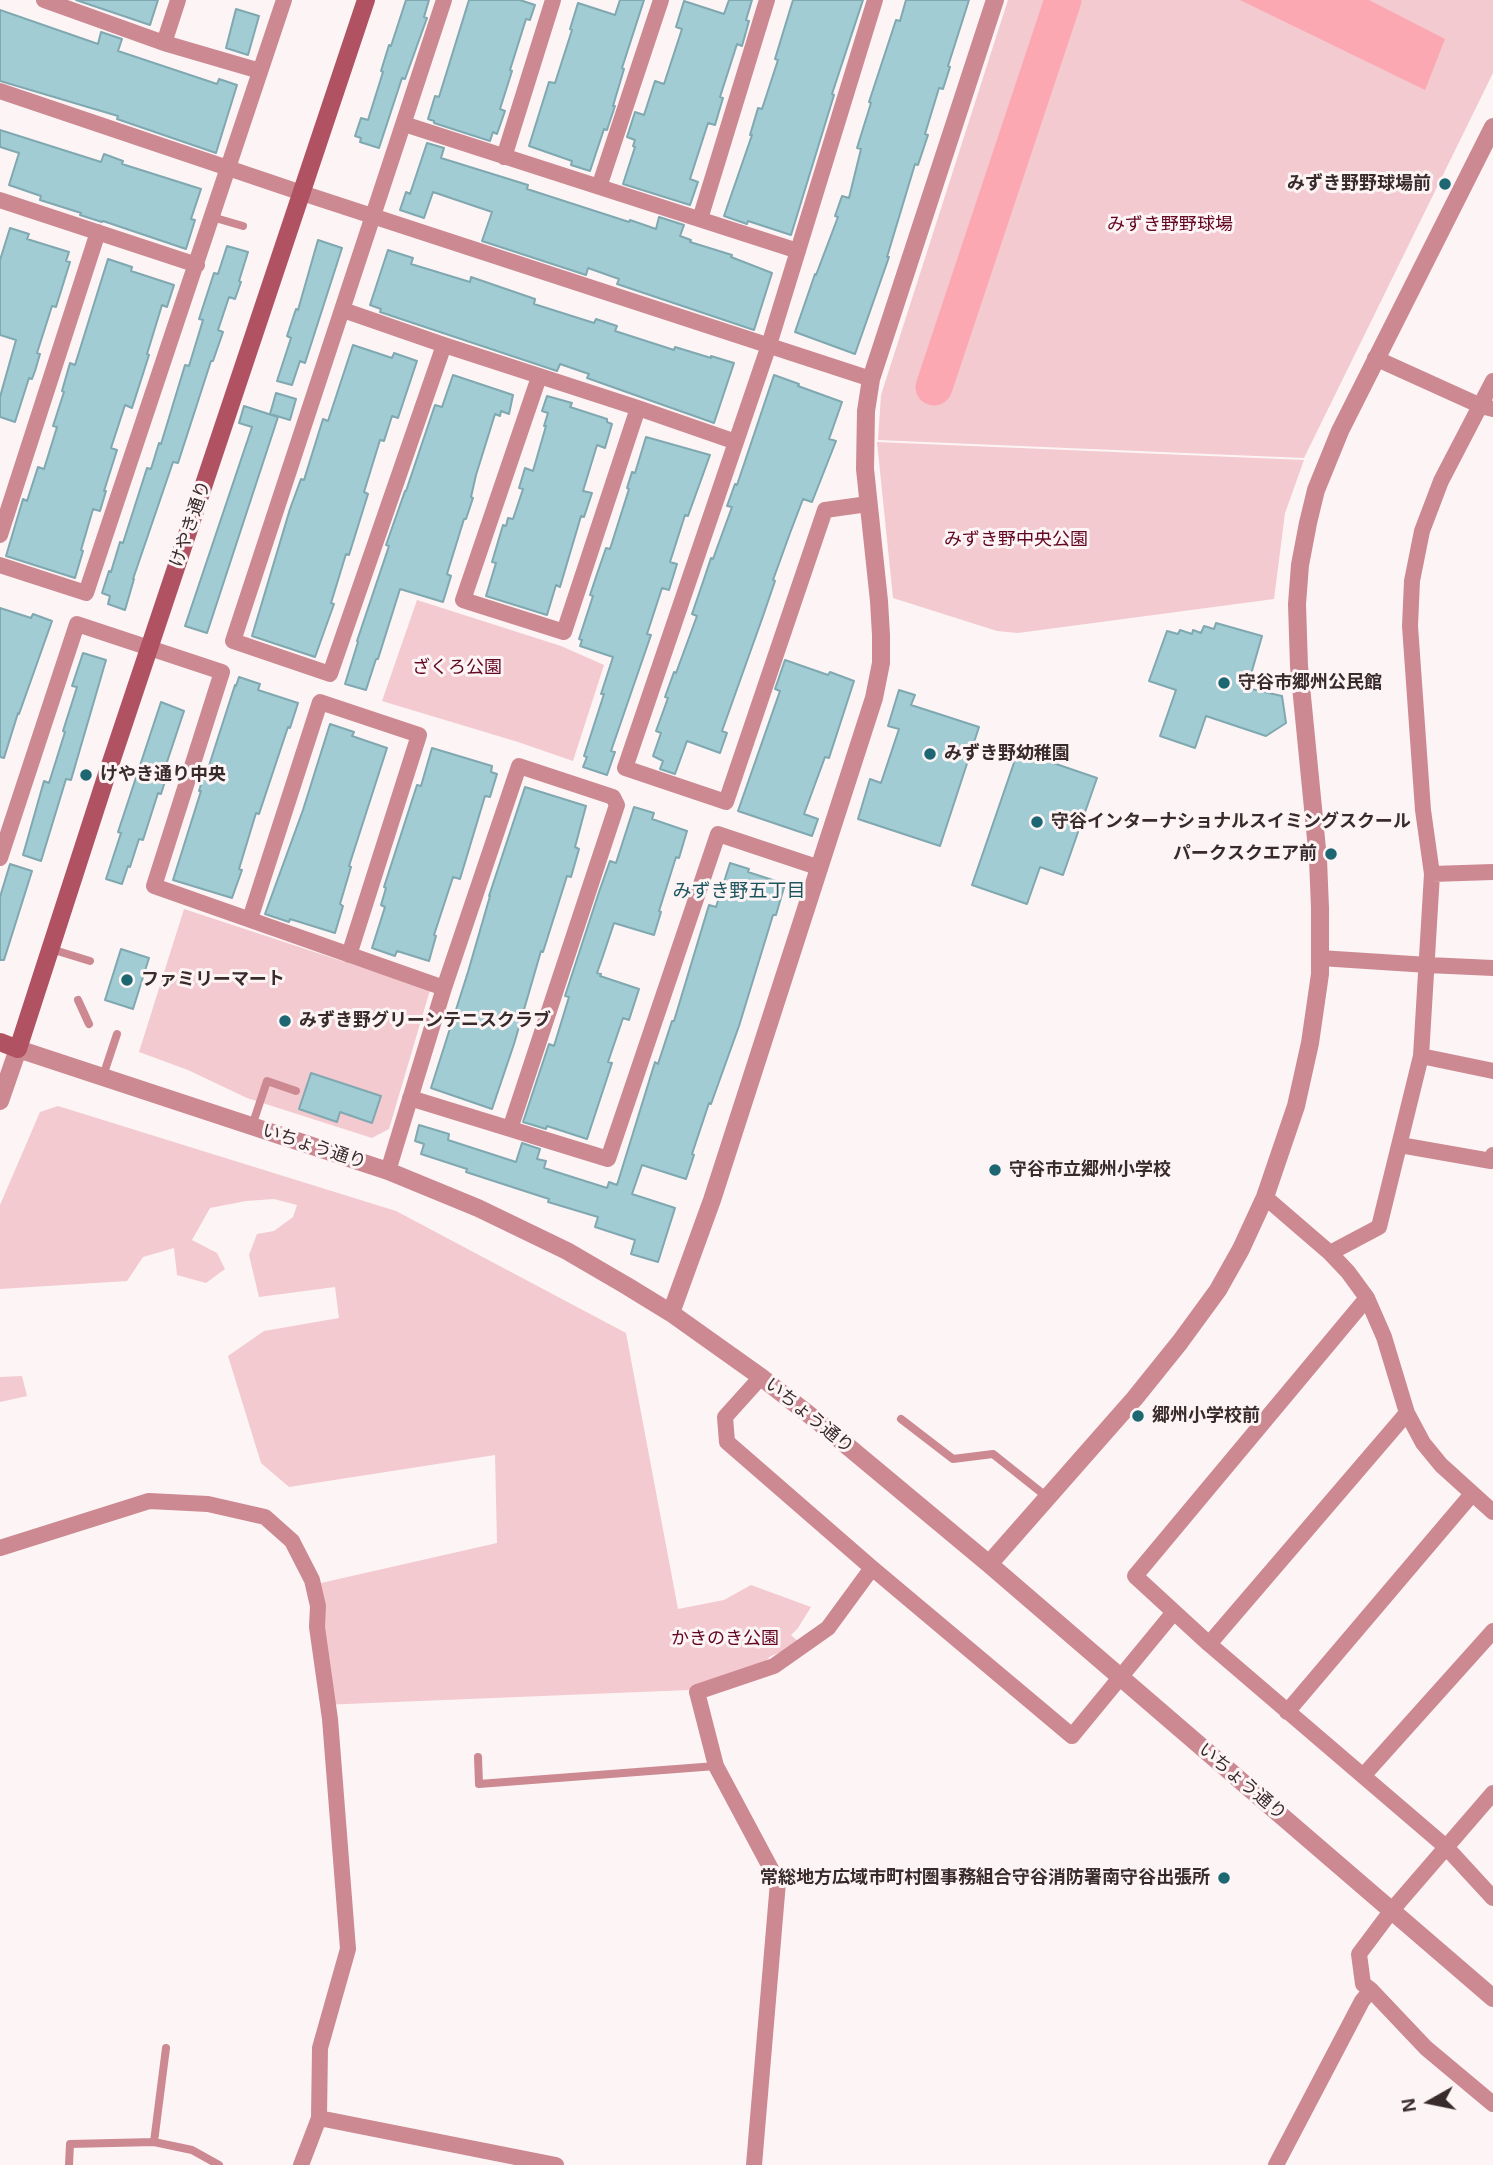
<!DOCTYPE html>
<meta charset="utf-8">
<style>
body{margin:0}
#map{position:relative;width:1493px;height:2165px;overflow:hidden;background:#fdf4f5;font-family:Helvetica,sans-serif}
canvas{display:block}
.north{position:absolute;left:1395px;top:2067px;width:70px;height:70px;-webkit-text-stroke:5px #fdf4f5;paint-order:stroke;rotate:261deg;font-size:19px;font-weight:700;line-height:28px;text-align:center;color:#392a2c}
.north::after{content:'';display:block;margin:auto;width:24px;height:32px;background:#392a2c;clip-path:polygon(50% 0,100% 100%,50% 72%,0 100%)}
</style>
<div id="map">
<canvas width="1493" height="2165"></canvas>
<div class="north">N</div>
</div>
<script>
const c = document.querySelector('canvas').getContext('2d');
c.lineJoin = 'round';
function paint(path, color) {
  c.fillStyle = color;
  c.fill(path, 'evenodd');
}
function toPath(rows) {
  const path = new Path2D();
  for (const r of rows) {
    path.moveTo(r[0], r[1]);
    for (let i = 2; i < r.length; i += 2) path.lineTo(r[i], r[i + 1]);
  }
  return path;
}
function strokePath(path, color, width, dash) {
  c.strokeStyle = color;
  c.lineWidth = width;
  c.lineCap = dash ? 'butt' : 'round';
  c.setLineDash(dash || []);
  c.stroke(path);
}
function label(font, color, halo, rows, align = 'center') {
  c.font = font + ' Helvetica,"Noto Sans JP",sans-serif';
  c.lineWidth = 6;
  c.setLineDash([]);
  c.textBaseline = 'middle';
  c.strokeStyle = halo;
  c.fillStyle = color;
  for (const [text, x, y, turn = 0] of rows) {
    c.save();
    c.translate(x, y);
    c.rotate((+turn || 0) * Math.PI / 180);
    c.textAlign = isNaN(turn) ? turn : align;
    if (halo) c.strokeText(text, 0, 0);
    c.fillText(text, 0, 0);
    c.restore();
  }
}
const green = toPath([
 [1008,0,1493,0,1493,73,1304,458,878,440,881,395],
 [877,442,1304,460,1285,513,1274,599,1018,633,997,631,893,598],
 [417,600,561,646,604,665,573,761,518,742,382,701],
 [184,909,430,990,389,1129,372,1138,247,1098,188,1070,139,1052],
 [58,1106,396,1211,626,1333,678,1609,724,1600,751,1585,811,1607,798,1628,791,1635,801,1644,771,1656,758,1668,689,1690,322,1705,313,1618,321,1583,497,1543,495,1455,289,1487,261,1463,228,1356,264,1331,339,1318,335,1287,259,1297,249,1255,257,1234,274,1231,293,1217,297,1205,274,1199,246,1201,210,1208,192,1240,217,1253,225,1269,206,1283,177,1275,174,1248,143,1257,127,1281,0,1289,0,1205,40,1112],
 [22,1376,27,1396,0,1402,0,1377]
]);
const water = toPath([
 [1240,0,1369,0,1445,39,1425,90]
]);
const river = toPath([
 [934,387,1063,0]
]);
const building = toPath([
 [76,0,158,0,150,25,76,0],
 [406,0,429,0,424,17,427,18,405,79,402,78,379,148,360,142,361,138,355,136,361,118,368,120,383,72,381,71,389,45,391,46,406,0],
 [469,0,520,0,535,5,530,20,526,19,510,70,512,71,500,109,505,111,497,134,493,132,490,141,434,123,434,121,428,119,435,96,439,97,469,0],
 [620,0,644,0,622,68,624,69,613,106,615,106,607,130,604,129,590,171,571,165,572,161,529,146,549,82,555,83,572,30,570,29,578,3,615,15,620,0],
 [729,0,752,0,746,20,749,21,742,46,737,44,720,97,723,98,715,125,708,123,690,179,698,182,690,205,623,184,635,147,633,146,635,140,627,137,635,112,644,115,655,81,664,84,682,29,676,27,684,1,724,14,729,0],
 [793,0,863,0,832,94,834,95,791,235,748,221,747,224,724,216,752,135,750,135,758,108,762,109,778,60,775,59,793,0],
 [906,0,969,0,948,66,950,67,943,89,939,88,925,134,928,135,918,165,915,164,887,257,889,257,855,354,795,332,815,274,816,275,838,217,835,216,842,196,849,198,861,149,857,148,871,103,869,102,896,20,900,21,906,0],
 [236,9,259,16,248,55,226,48,236,9],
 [0,10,98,44,101,32,122,39,118,51,217,84,219,79,237,85,216,153,117,119,118,116,0,81,0,10],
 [0,130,101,162,104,154,123,161,122,164,201,189,191,219,195,220,186,249,103,221,102,222,80,215,81,213,40,200,41,196,9,185,19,153,0,147,0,130],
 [427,143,444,148,441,158,528,185,527,189,629,222,630,220,656,229,659,217,684,225,680,236,691,240,690,242,732,255,731,257,772,273,754,330,617,284,619,279,588,268,586,275,482,241,492,212,433,192,424,218,400,210,406,192,410,194,427,143],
 [10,228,29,234,27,239,69,252,66,261,70,262,56,307,52,306,37,353,40,354,35,371,32,379,29,378,15,422,0,417,0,397,16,340,0,335,0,260,10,228],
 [318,240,342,248,305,363,300,361,292,385,277,381,291,338,287,336,296,309,298,310,318,240],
 [227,246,248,252,239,281,241,282,235,299,229,297,218,330,223,332,213,361,211,361,178,463,173,462,133,579,134,579,125,610,108,604,110,596,102,593,109,571,111,572,120,542,123,543,147,468,151,469,159,443,161,444,185,365,189,366,203,320,199,319,214,273,218,274,227,246],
 [388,250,413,258,411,264,470,282,471,277,535,299,534,304,594,323,596,319,617,326,615,331,674,350,675,347,711,358,711,356,734,363,714,423,587,378,589,374,560,364,557,371,380,312,381,309,370,305,388,250],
 [108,259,132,267,131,271,174,285,167,307,162,305,147,354,149,355,132,408,125,405,111,448,117,450,104,491,106,491,100,511,93,509,81,550,83,551,75,578,6,556,23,499,27,501,38,467,44,469,57,427,53,426,64,392,62,391,70,363,75,365,108,259],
 [353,345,392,358,394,353,417,361,398,418,392,416,384,441,380,440,364,492,368,494,349,555,346,554,331,603,334,604,315,657,252,636,290,509,301,479,304,480,323,419,328,421,353,345],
 [453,375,513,395,509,414,501,411,500,416,495,414,476,475,471,497,473,498,466,519,464,519,447,574,451,576,443,602,400,589,378,659,376,659,366,690,345,684,358,642,357,641,389,546,386,545,405,491,406,491,435,405,442,407,453,375],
 [774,375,799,384,798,386,842,402,829,439,836,441,812,502,803,499,790,533,773,580,775,581,763,616,722,731,727,733,720,753,687,741,675,774,660,769,663,761,653,756,661,733,656,731,668,698,665,697,674,672,676,673,697,616,692,614,704,579,711,558,713,559,732,507,727,506,735,484,737,485,774,375],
 [276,393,296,399,290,420,270,414,276,393],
 [547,396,572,403,570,407,607,419,607,422,612,424,605,448,597,445,583,491,592,493,584,517,581,516,560,587,556,585,547,615,486,596,496,563,492,562,503,525,506,526,508,518,513,519,523,489,519,488,525,468,533,471,546,426,544,426,548,413,542,411,547,396],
 [244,406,278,417,207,633,185,626,252,427,239,423,244,406],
 [646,437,710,455,688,516,685,515,670,562,677,564,669,590,662,588,647,634,651,635,611,751,615,752,607,775,583,767,587,757,584,756,604,694,601,694,613,657,580,646,582,640,579,639,593,596,590,595,597,574,606,548,610,549,629,489,627,488,632,472,635,473,646,437],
 [0,608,31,618,33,614,52,621,19,714,18,713,4,758,0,757,0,608],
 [1216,623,1262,636,1247,688,1282,696,1286,723,1266,736,1206,716,1195,748,1160,736,1176,690,1149,681,1167,631,1178,634,1180,630,1192,634,1193,630,1201,633,1204,626,1214,629,1216,623],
 [83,653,106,660,71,780,66,779,41,861,23,855,44,781,49,783,65,732,63,731,77,687,72,686,83,653],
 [785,660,828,675,830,672,854,681,829,758,825,757,804,814,818,819,812,836,738,811,780,691,775,689,785,660],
 [239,677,260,684,258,690,298,703,290,728,288,727,259,814,256,813,239,869,242,870,232,898,173,880,201,791,199,791,205,771,207,772,235,685,236,686,239,677],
 [899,690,915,695,911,705,979,727,940,846,858,819,870,779,881,783,899,729,888,726,899,690],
 [161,702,184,711,164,771,168,772,161,794,158,793,143,840,139,839,130,867,128,866,122,884,106,879,121,833,118,832,161,702],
 [330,724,354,732,352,736,387,748,349,866,351,867,340,904,343,906,335,933,290,919,289,922,265,914,303,810,330,724],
 [432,748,492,766,491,772,497,774,490,797,485,796,460,879,453,877,434,935,436,936,429,961,397,951,395,956,372,948,385,907,381,905,386,888,384,887,417,785,421,786,432,748],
 [1018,751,1097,778,1063,875,1040,867,1027,904,972,885,1018,751],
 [525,787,586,806,575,847,579,849,571,877,567,876,543,952,541,951,514,1044,492,1109,431,1088,468,972,490,896,489,896,525,787],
 [634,807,654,813,652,819,687,831,679,858,676,857,659,911,661,912,654,935,614,923,603,956,597,973,601,974,600,976,639,989,629,1020,623,1018,608,1062,612,1063,587,1139,547,1126,546,1129,523,1122,549,1044,554,1046,569,997,565,996,599,892,610,861,616,863,634,807],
 [730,863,749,869,748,872,785,884,776,915,773,915,739,1026,711,1104,709,1103,692,1154,694,1155,686,1179,642,1165,632,1194,675,1208,658,1262,631,1254,635,1240,595,1227,598,1217,548,1202,549,1199,466,1172,467,1169,421,1154,424,1144,415,1141,419,1125,449,1134,448,1140,516,1162,522,1143,540,1149,537,1159,546,1161,544,1168,607,1188,609,1182,617,1185,655,1062,658,1064,672,1021,674,1021,709,905,716,907,730,863],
 [10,864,32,871,4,960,0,960,0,897,10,864],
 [121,949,149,958,133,1009,105,1000,121,949],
 [311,1073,381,1096,372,1123,340,1112,337,1122,299,1109,311,1073]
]);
const service = toPath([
 [212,217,243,226],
 [51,949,90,961],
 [78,1000,89,1024],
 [103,1076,117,1034],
 [252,1126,267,1081,296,1091],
 [901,1419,953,1459,993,1454,1047,1497],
 [478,1757,479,1784,716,1766],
 [154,2142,166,2048],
 [69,2165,70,2144,154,2142,192,2150,219,2165]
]);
const minor = toPath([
 [44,0,164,43,260,71],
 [164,43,178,0],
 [0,91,302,193,871,379],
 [404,124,798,251],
 [504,157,553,0],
 [599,187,661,0],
 [0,200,197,265],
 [700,219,767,0],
 [343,310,444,345,638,408,736,442],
 [444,345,330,674,233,641,444,0],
 [1375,358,1481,406,1493,409],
 [539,377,463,600,564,632,638,408],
 [868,504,825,510,726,802,625,768,769,345,875,0],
 [0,535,98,232],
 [0,565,86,593,284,0],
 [0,858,77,624,222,672,154,886,444,988],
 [1432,874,1493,872],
 [250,919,320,702,419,735,349,955],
 [1320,958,1428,965,1493,968],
 [1421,1056,1493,1071],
 [410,1098,608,1159,718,834,820,868],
 [1400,1145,1491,1161,1493,1155],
 [388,1171,444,988,519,766,613,797,617,805,510,1129],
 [1265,1197,1330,1253,1348,1272,1367,1298,1384,1337,1407,1413,1423,1443,1441,1465,1493,1512],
 [1330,1253,1379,1227,1421,1056,1432,874,1423,810,1410,626,1412,581,1422,531,1441,481,1493,381],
 [1367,1298,1135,1576,1209,1644,1446,1847,1493,1898],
 [761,1377,725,1417,727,1442,872,1568,1072,1736,1174,1612],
 [0,1548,149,1501,208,1504,265,1517,292,1541,312,1580,318,1606,317,1627,330,1719,348,1949,320,2048,319,2118,301,2165],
 [1209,1644,1407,1413],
 [1287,1712,1472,1494],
 [1363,1776,1493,1631],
 [1493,1793,1392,1910,1359,1954,1363,1984,1371,1990,1426,2048,1493,2104],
 [319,2118,556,2165],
 [754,2165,778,1882,716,1766,697,1692,774,1666,828,1628,872,1568],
 [1276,2165,1362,2001,1371,1990]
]);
const tertiary = toPath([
 [0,1101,18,1049,388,1171,478,1208,567,1251,627,1286,671,1313,761,1377,821,1424,989,1564,1493,1998],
 [671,1313,712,1200,874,698,881,663,881,635,879,601,865,469,866,411,871,379,995,0],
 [989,1564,1135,1398,1180,1342,1218,1290,1241,1249,1265,1197,1296,1106,1310,1043,1320,974,1320,908,1318,859,1299,666,1297,604,1300,565,1308,523,1316,490,1340,431,1493,127]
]);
const secondary = toPath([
 [0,1042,18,1049,105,780,366,0]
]);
const markers = [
 [1445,184,7,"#1d6773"],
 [1224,683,7,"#1d6773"],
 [930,754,7,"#1d6773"],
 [86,775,7,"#1d6773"],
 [1037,822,7,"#1d6773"],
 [1331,854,7,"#1d6773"],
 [127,980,7,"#1d6773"],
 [285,1021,7,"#1d6773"],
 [995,1170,7,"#1d6773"],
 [1138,1416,7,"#1d6773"],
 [1224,1878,7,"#1d6773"]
];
const poiNames = [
 ["みずき野野球場前",1431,184,"right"],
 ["守谷市郷州公民館",1238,683],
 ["みずき野幼稚園",944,754],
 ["けやき通り中央",100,775],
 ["守谷インターナショナルスイミングスクール",1051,822],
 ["パークスクエア前",1317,854,"right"],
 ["ファミリーマート",141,980],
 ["みずき野グリーンテニスクラブ",299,1021],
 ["守谷市立郷州小学校",1009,1170],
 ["郷州小学校前",1152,1416],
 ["常総地方広域市町村圏事務組合守谷消防署南守谷出張所",1210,1878,"right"]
];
const parkNames = [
 ["みずき野野球場",1170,225],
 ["みずき野中央公園",1016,540],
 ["ざくろ公園",457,668],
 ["かきのき公園",725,1639]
];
const streetNames = [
 ["けやき通り",191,524,-71],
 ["いちょう通り",314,1147,18],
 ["いちょう通り",809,1416,39],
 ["いちょう通り",1242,1782,40]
];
const neighbourhoodNames = [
 ["みずき野五丁目",739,892]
];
paint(green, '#f3cacf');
paint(water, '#fba8b3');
strokePath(river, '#fba8b3', 37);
paint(building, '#a2ccd4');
strokePath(building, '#7fa8b0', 2);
strokePath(service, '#cc8992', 8);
strokePath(minor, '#cc8992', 16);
strokePath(tertiary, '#cc8992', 18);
strokePath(secondary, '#b15263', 18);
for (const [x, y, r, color] of markers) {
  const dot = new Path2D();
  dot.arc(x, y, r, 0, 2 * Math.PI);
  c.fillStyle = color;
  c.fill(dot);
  strokePath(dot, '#fdf4f5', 2.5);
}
label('bold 18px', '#392a2c', '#fdf4f5', poiNames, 'left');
label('18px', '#620523', '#fdf4f5', parkNames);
label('18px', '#392a2c', '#fdf4f5', streetNames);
label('19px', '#1c555e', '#fdf4f5', neighbourhoodNames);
</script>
